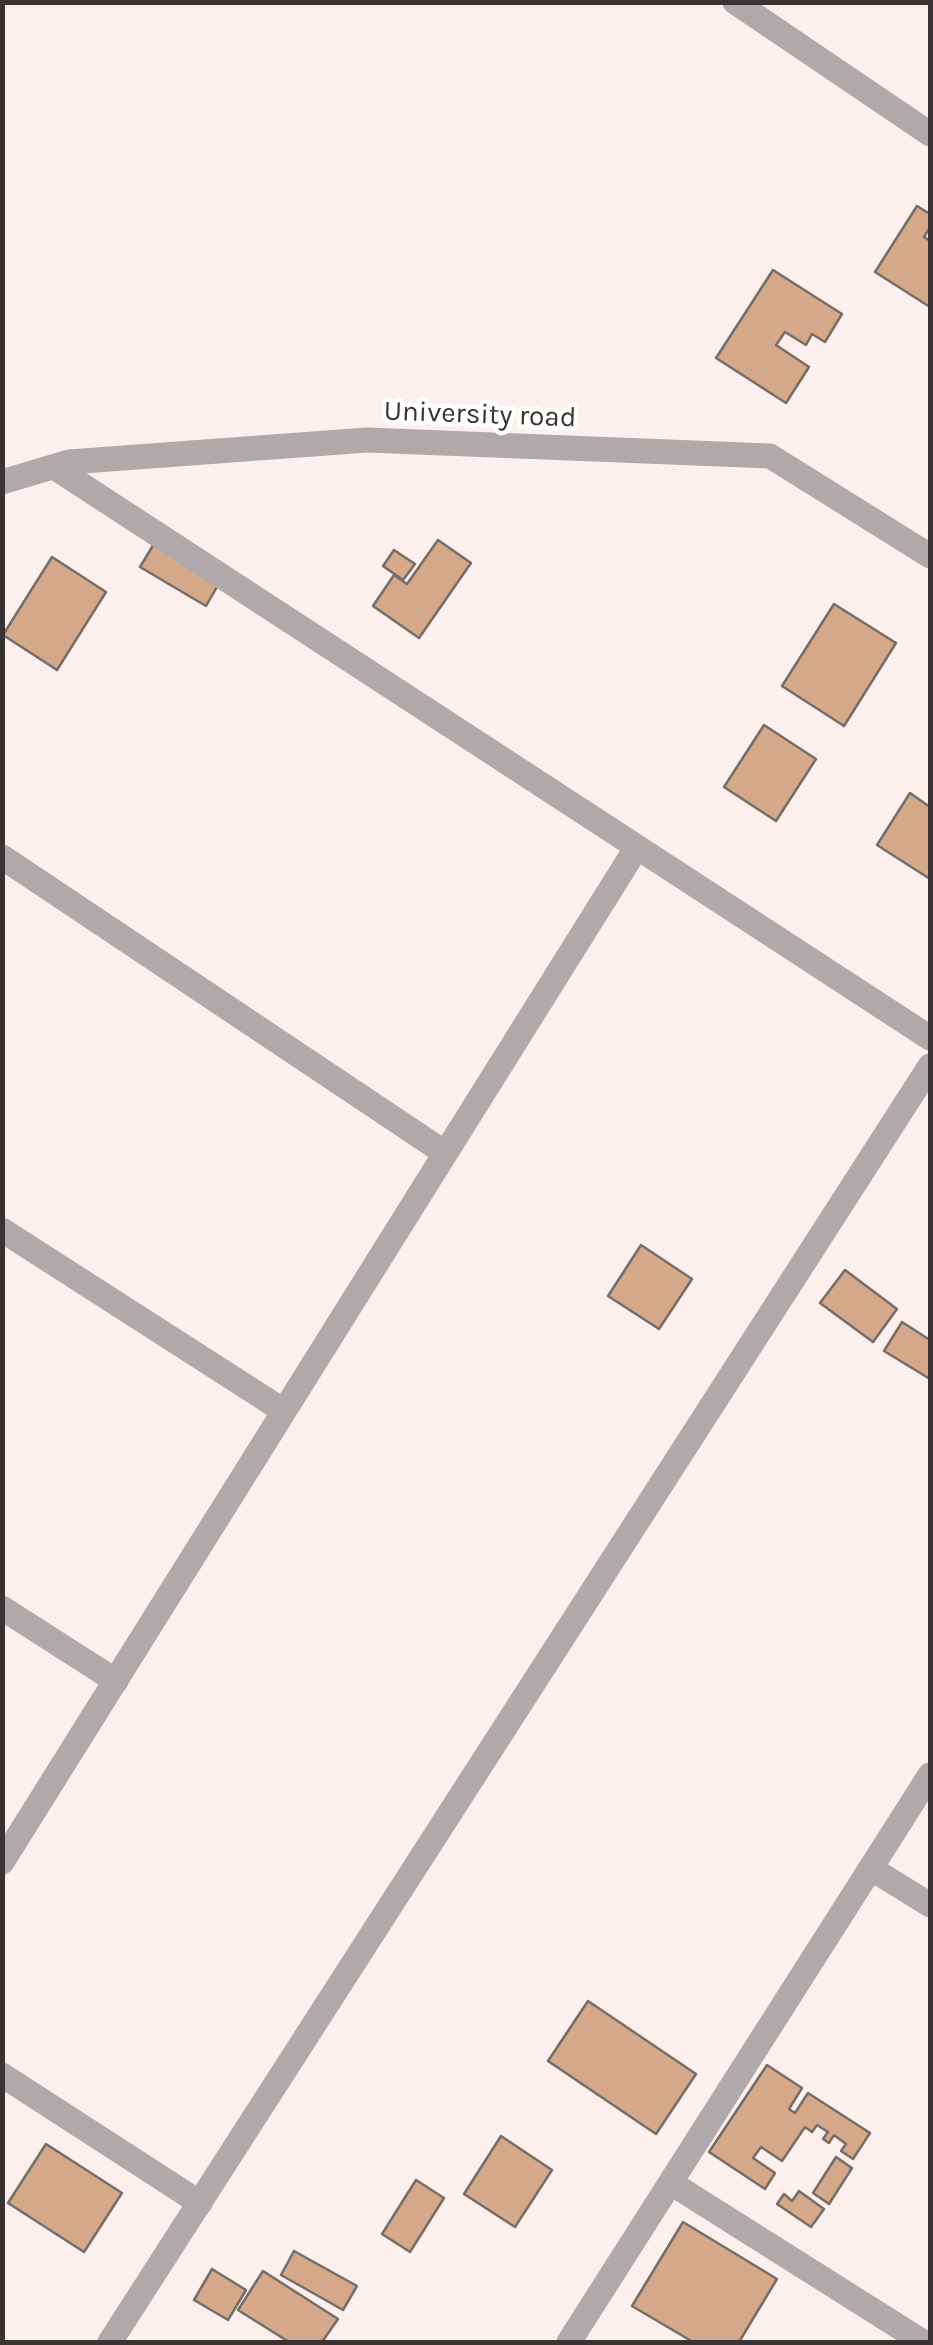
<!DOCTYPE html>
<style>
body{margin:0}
#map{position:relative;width:933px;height:2345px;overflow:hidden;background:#fcf0ee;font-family:Karla,sans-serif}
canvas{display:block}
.frame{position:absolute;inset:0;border:5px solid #393433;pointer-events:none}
</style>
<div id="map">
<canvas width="933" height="2345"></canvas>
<div class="frame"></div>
</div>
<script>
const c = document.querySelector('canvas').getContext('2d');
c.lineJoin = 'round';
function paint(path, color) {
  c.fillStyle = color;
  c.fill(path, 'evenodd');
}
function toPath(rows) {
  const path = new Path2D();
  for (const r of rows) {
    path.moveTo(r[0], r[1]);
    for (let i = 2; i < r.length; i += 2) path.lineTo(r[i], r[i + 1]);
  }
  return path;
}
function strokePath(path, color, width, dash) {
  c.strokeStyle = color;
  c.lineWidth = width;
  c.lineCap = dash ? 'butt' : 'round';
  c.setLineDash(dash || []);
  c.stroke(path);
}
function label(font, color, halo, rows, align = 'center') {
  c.font = font + ' Karla,sans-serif';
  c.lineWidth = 9;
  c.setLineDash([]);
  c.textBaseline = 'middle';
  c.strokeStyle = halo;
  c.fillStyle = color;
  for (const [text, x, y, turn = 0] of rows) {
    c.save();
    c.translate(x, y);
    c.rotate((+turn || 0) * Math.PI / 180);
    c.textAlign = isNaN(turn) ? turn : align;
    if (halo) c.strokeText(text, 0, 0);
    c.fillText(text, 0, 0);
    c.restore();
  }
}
const building = toPath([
 [917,206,930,214,930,227,924,237,930,241,930,307,875,272,917,206],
 [773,270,842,314,825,342,812,334,806,345,785,332,776,345,809,367,786,403,716,358,773,270],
 [438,540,471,563,419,638,373,606,394,575,407,584,438,540],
 [155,542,221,580,206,606,140,567,155,542],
 [394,550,415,564,403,580,383,566,394,550],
 [52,557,106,592,57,670,3,635,52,557],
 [834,604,896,643,844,726,782,686,834,604],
 [764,725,816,759,776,821,724,787,764,725],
 [910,793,930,807,930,879,877,845,910,793],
 [641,1245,692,1279,659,1329,608,1296,641,1245],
 [845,1270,897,1309,873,1342,820,1303,845,1270],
 [902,1322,930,1340,930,1379,884,1351,902,1322],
 [588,2001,696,2074,656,2134,548,2061,588,2001],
 [767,2065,802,2088,789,2109,795,2113,808,2093,870,2133,853,2159,841,2151,846,2144,834,2135,829,2143,823,2139,828,2132,817,2125,812,2132,805,2127,782,2161,761,2147,753,2158,775,2173,765,2189,709,2152,767,2065],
 [501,2136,552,2170,515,2227,464,2194,501,2136],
 [46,2144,122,2193,84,2252,8,2203,46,2144],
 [836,2157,852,2168,829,2204,813,2193,836,2157],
 [416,2180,444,2198,410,2252,382,2234,416,2180],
 [799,2191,824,2209,811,2227,777,2204,784,2194,792,2201,799,2191],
 [683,2222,777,2279,739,2342,693,2342,632,2306,683,2222],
 [294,2251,357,2286,343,2310,281,2275,294,2251],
 [212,2269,246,2290,228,2320,194,2300,212,2269],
 [263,2271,338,2319,322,2342,289,2342,238,2310,263,2271]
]);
const minor = toPath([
 [735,2,930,134],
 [54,467,930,1038],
 [2,857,445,1153],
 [2,1230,284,1411],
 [2,1608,116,1681],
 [2,1862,637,847],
 [872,1869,930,1905],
 [671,2183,923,2342],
 [110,2342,930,1066],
 [569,2342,930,1775]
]);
const tertiary = toPath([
 [2,482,69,462,367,440,770,456,930,556],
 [2,2075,200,2203]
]);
const streetNames = [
 ["University road",480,415,2]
];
paint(building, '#d4a888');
strokePath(building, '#756d67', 2.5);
strokePath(minor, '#afa9ab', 25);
strokePath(tertiary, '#afa9ab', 25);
label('28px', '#393433', '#fff', streetNames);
</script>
